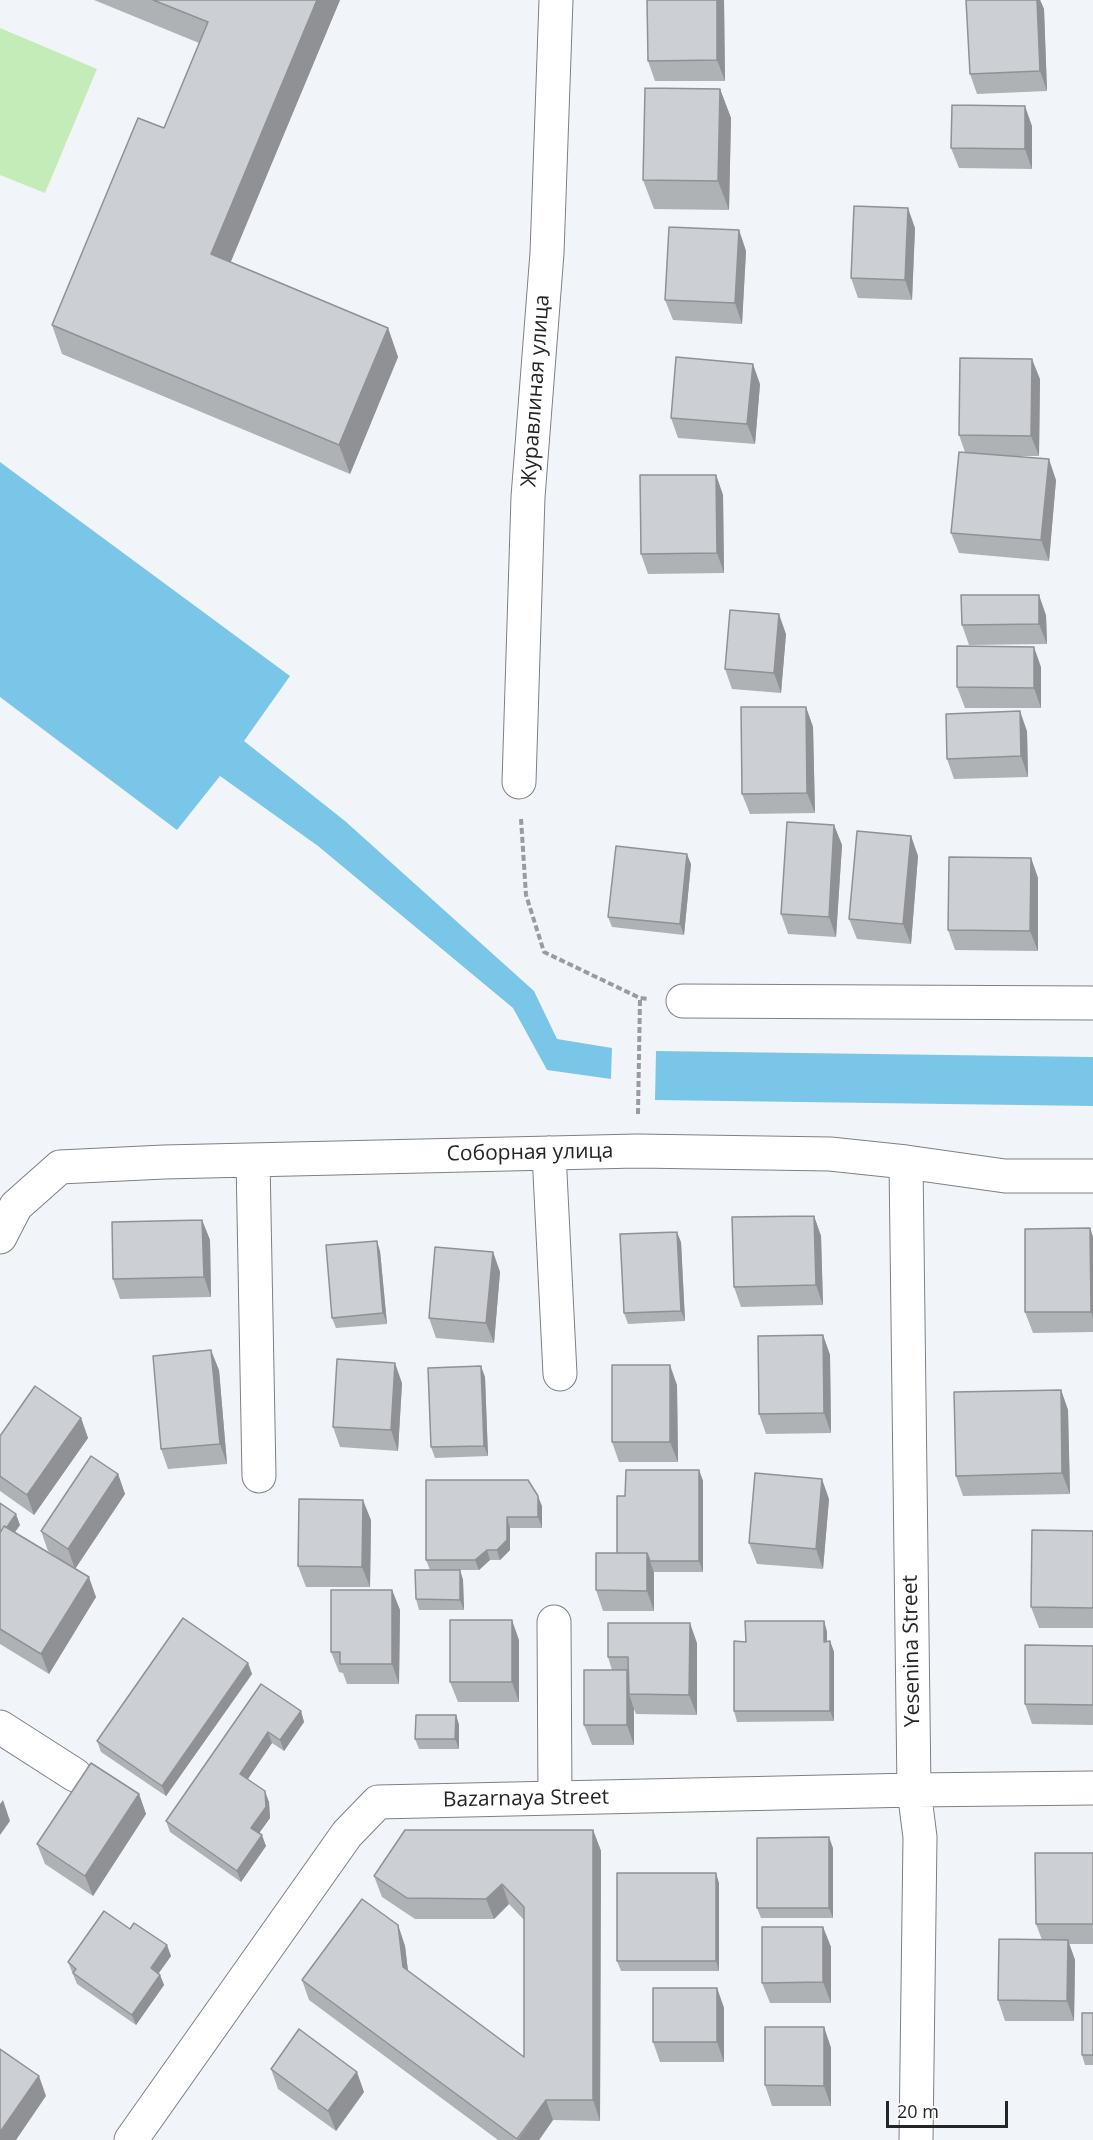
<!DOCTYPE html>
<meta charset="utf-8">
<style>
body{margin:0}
#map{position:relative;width:1093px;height:2140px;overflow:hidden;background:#f1f5f9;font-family:"Open Sans",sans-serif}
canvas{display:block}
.scale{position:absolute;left:886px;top:2101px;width:122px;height:27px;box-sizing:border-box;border:3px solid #242526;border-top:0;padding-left:8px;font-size:18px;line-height:21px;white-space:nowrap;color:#242526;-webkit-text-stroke:4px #fff;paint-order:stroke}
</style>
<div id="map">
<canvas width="1093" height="2140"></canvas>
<div class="scale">20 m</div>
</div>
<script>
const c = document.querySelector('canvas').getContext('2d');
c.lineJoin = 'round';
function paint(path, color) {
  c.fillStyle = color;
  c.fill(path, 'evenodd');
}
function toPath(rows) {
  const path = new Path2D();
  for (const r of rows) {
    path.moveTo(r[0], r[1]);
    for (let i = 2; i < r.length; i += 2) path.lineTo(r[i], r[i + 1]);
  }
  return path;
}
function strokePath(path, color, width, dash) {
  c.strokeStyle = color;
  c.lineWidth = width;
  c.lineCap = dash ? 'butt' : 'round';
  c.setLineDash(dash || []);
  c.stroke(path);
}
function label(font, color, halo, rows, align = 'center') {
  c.font = font + ' "Open Sans",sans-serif';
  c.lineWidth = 4.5;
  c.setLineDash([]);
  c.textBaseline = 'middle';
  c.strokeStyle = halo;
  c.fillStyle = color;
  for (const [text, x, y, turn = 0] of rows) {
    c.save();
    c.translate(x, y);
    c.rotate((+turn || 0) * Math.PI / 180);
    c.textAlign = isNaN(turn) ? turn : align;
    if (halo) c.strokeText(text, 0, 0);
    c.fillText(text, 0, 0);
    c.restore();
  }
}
const green = toPath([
 [0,28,97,69,45,193,0,175]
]);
const water = toPath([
 [0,462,290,676,244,741,345,821,534,991,557,1039,612,1048,611,1079,547,1070,513,1008,318,846,220,776,177,830,0,697],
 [656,1051,1093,1057,1093,1106,655,1100]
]);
const path = toPath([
 [521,819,526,895,544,952,640,998,648,999],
 [638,1114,640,998]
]);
const minor = toPath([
 [519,782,528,497,547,253,556,0],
 [683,1001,1093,1003],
 [549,1153,560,1374],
 [253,1160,259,1476],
 [906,1162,914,1790,920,1837,916,2140],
 [0,1237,16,1206,60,1167,164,1162,637,1151,830,1154,906,1162,1005,1176,1093,1176],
 [554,1622,555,1798],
 [0,1727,75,1775],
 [131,2140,347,1834,378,1802,914,1790,1093,1788]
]);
const wall = toPath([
 [94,0,340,0,230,262,388,328,398,357,350,474,62,354,52,325,164,128,199,43],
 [724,0,725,81,655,81,648,61],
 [966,0,1040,0,1044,9,1047,91,977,94,970,74],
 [720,89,731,118,729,210,654,209,643,180],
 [1032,126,1032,169,959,168,951,148],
 [915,228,912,300,858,298,851,278],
 [739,230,746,251,742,324,673,320,665,300],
 [1040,379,1039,456,1009,456,1056,480,1049,561,959,553,951,533,965,452,959,435],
 [760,384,755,444,678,438,671,418],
 [716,475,723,495,724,573,648,574,641,554],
 [1046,615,1047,644,969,645,962,625],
 [786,634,781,693,732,689,725,669],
 [1041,667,1041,708,965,708,957,687],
 [806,707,813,727,815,813,750,814,742,794],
 [1027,731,1028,777,954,779,947,759],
 [834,825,842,845,836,937,788,934,781,914],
 [911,836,918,856,911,944,857,939,849,919],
 [1031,858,1038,878,1038,951,955,950,948,930],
 [691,864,684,935,612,927,608,917],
 [814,1216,821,1236,823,1305,741,1307,734,1287],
 [202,1220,210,1240,211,1297,120,1299,113,1279],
 [1090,1228,1093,1237,1093,1332,1033,1333,1025,1312],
 [681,1242,685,1321,628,1324,624,1313],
 [380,1251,387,1324,336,1328,332,1318],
 [493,1252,500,1272,494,1343,436,1338,429,1318],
 [823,1335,830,1355,831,1433,766,1434,759,1414],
 [219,1370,227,1464,168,1469,161,1449],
 [485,1377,488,1456,435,1458,431,1447],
 [402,1383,398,1451,340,1447,333,1427],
 [677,1385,678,1462,619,1462,612,1442],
 [1061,1390,1068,1410,1070,1494,963,1496,956,1476],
 [81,1418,88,1438,34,1515,0,1491,0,1436],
 [699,1470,703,1481,703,1572,654,1572,654,1611,603,1611,596,1590,617,1553,625,1496],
 [118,1474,125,1494,75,1569,96,1597,49,1674,0,1644,0,1503,20,1525,15,1532,62,1561,48,1551,41,1531],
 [426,1480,542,1506,542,1528,510,1528,510,1550,500,1560,490,1560,479,1570,460,1570,463,1580,464,1610,419,1610,416,1599,430,1570,426,1560],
 [829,1499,823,1569,757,1564,749,1543],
 [371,1520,370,1587,306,1587,298,1566],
 [1093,1531,1093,1628,1039,1628,1031,1607],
 [392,1590,400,1610,399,1684,347,1684,343,1673,339,1672,331,1652],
 [824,1621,827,1632,827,1642,830,1641,834,1652,834,1721,737,1722,734,1711,746,1642],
 [519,1640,519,1702,458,1702,450,1682],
 [697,1643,697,1715,636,1714,634,1709,634,1745,592,1745,584,1725,612,1670,608,1657],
 [1093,1646,1093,1725,1032,1724,1025,1704],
 [248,1663,252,1674,166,1796,101,1752,97,1741],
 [261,1684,301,1711,304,1722,284,1751,272,1743,247,1779,269,1802,270,1818,259,1833,266,1846,241,1882,170,1832,166,1821],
 [456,1715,459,1725,459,1749,419,1749,415,1739],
 [139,1794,146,1814,93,1896,45,1864,37,1844],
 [593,1830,601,1851,600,2121,553,2120,539,2140,498,2140,309,2000,302,1980,398,1925,405,1946,408,1971,524,2057,524,1920,509,1904,494,1919,415,1919,382,1897,374,1876],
 [833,1848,833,1918,761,1918,757,1908],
 [1093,1853,1093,1944,1069,1944,1075,1960,1074,2021,1005,2021,998,2000,1042,1940,1036,1924],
 [719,1883,719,1971,621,1971,617,1961],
 [823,1927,831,1947,831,2003,770,2003,762,1983],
 [130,1929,171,1956,159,1973,160,1975,164,1985,136,2025,77,1984,68,1962],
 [717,1988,724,2008,724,2062,660,2062,653,2042],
 [1093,2013,1093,2065,1085,2065,1082,2055],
 [824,2027,831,2048,831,2106,772,2106,765,2085],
 [271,2069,364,2092,336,2131,278,2089]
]);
const shadedWall = toPath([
 [317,0,340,0,222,283,211,254],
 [717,0,724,0,725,81,717,60],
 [1037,0,1040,0,1044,9,1047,91,1040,71],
 [720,89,731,118,729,210,718,181],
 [1025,106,1032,126,1032,169,1025,149],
 [908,208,915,228,912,300,905,280],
 [739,230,746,251,742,324,735,303],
 [388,328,398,357,350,474,339,445],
 [1032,359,1040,379,1039,456,1031,436],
 [753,364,760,384,755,444,747,424],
 [1049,459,1056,480,1049,561,1041,540],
 [716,475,723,495,724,573,717,553],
 [1039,595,1046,615,1047,644,1039,624],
 [779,614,786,634,781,693,774,673],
 [1034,647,1041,667,1041,708,1034,688],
 [806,707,813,727,815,813,807,793],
 [1020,711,1027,731,1028,777,1021,756],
 [834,825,842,845,836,937,829,917],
 [911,836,918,856,911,944,903,924],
 [687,854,691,864,684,935,680,924],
 [1031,858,1038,878,1038,951,1030,931],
 [814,1216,821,1236,823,1305,816,1285],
 [202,1220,210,1240,211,1297,204,1277],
 [1090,1228,1093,1237,1093,1319,1091,1312],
 [677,1232,681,1242,685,1321,681,1311],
 [377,1241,380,1251,387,1324,383,1313],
 [493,1252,500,1272,494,1343,486,1323],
 [823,1335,830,1355,831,1433,824,1413],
 [211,1350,219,1370,227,1464,220,1444],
 [395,1363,402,1383,398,1451,391,1430],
 [670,1365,677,1385,678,1462,670,1442],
 [481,1366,485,1377,488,1456,484,1446],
 [1061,1390,1068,1410,1070,1494,1062,1473],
 [81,1418,88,1438,34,1515,27,1495],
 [699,1470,703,1481,703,1572,699,1561],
 [118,1474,125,1494,75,1569,68,1549],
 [822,1479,829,1499,823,1569,816,1549],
 [538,1496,542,1506,542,1528,538,1517],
 [363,1500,371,1520,370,1587,362,1567],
 [16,1514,20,1525,0,1553,0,1537],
 [507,1517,510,1528,510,1550,500,1560,497,1550],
 [487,1550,490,1560,479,1570,475,1560],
 [647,1553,654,1573,654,1611,647,1591],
 [460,1570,463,1580,464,1610,460,1600],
 [89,1577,96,1597,49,1674,41,1654],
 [392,1590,400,1610,399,1684,392,1664],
 [512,1620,519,1640,519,1702,512,1682],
 [824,1621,827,1632,827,1652,824,1642],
 [690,1623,697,1643,697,1715,689,1695],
 [830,1641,834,1652,834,1721,830,1711],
 [248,1663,252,1674,166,1796,162,1786],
 [627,1670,634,1690,629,1694,634,1709,634,1745,627,1725],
 [301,1711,304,1722,284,1751,280,1740],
 [456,1715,459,1725,459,1749,455,1739],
 [268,1732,272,1743,244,1785,240,1774],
 [265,1791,269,1802,270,1818,255,1839,251,1828],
 [139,1794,146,1814,93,1896,85,1876],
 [3,1800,10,1821,0,1835,0,1804],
 [593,1830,601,1851,600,2121,593,2100],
 [262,1835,266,1846,241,1882,237,1871],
 [829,1837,833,1848,833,1918,829,1908],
 [716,1873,719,1883,719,1971,716,1961],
 [502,1884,509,1904,494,1919,486,1899],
 [398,1925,405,1946,410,1988,403,1967],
 [823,1927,831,1947,831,2003,823,1982],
 [1068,1940,1075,1960,1074,2021,1067,2001],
 [167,1945,171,1956,155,1978,151,1968],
 [160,1975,164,1985,136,2025,132,2015],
 [717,1988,724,2008,724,2062,717,2042],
 [824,2027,831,2048,831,2106,824,2086],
 [357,2072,364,2092,336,2131,328,2111],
 [39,2076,46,2096,16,2140,0,2140,0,2132],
 [546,2100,553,2120,539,2140,518,2140]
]);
const building = toPath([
 [153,0,317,0,211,254,388,328,339,445,52,325,138,118,164,128,208,22,153,0],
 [647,0,717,0,717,60,648,61,647,0],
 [966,0,1037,0,1040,71,970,74,966,0],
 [645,88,720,89,718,181,643,180,645,88],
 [952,105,1025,106,1025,149,951,148,952,105],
 [854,206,908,208,905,280,851,278,854,206],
 [669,227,739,230,735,303,665,300,669,227],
 [676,357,753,364,747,424,671,418,676,357],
 [960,358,1032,359,1031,436,959,435,960,358],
 [959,452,1049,459,1041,540,951,533,959,452],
 [640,475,716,475,717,553,641,554,640,475],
 [961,595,1039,595,1039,624,962,625,961,595],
 [730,610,779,614,774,673,725,669,730,610],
 [957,646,1034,647,1034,688,957,687,957,646],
 [741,707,806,707,807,793,742,794,741,707],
 [1020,711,1021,756,947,759,946,714,1020,711],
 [787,822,834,825,829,917,781,914,787,822],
 [857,831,911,836,903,924,849,919,857,831],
 [616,846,687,854,680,924,608,917,616,846],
 [949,857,1031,858,1030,931,948,930,949,857],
 [814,1216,816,1285,734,1287,732,1217,814,1216],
 [202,1220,204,1277,113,1279,112,1222,202,1220],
 [1090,1228,1091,1312,1025,1312,1025,1229,1090,1228],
 [677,1232,681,1311,624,1313,620,1234,677,1232],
 [377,1241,383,1313,332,1318,326,1245,377,1241],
 [435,1247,493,1252,486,1323,429,1318,435,1247],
 [823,1335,824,1413,759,1414,758,1336,823,1335],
 [211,1350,220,1444,161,1449,153,1356,211,1350],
 [337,1359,395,1363,391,1430,333,1427,337,1359],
 [612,1365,670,1365,670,1442,612,1442,612,1365],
 [481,1366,484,1446,431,1447,428,1368,481,1366],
 [35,1386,81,1418,27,1495,0,1476,0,1436,35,1386],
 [1061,1390,1062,1473,956,1476,954,1392,1061,1390],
 [91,1456,118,1474,68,1549,41,1531,91,1456],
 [626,1470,699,1470,699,1561,650,1561,647,1553,617,1553,617,1496,625,1496,626,1470],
 [755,1473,822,1479,816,1549,749,1543,755,1473],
 [426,1480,528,1480,538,1496,538,1517,507,1517,507,1540,497,1550,487,1550,475,1560,426,1560,426,1480],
 [299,1499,363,1500,362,1567,298,1566,299,1499],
 [0,1503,16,1514,7,1527,4,1526,0,1533,0,1503],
 [4,1526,89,1577,41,1654,0,1629,0,1533,4,1526],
 [1032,1530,1093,1531,1093,1608,1031,1607,1032,1530],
 [596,1553,647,1553,647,1591,596,1590,596,1553],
 [415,1570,460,1570,460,1600,416,1599,415,1570],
 [331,1590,392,1590,392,1664,340,1664,340,1652,331,1652,331,1590],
 [183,1618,248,1663,162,1786,97,1741,183,1618],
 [450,1620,512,1620,512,1682,450,1682,450,1620],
 [745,1621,824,1621,824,1642,830,1641,830,1711,734,1711,734,1641,746,1642,745,1621],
 [608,1623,690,1623,689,1695,629,1694,628,1657,608,1657,608,1623],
 [1025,1645,1093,1646,1093,1705,1025,1704,1025,1645],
 [584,1670,627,1670,627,1725,584,1725,584,1670],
 [261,1684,301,1711,280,1740,268,1732,240,1774,265,1791,266,1807,251,1828,262,1835,237,1871,166,1821,261,1684],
 [416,1715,456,1715,455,1739,415,1739,416,1715],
 [91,1763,139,1794,85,1876,37,1844,91,1763],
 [405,1830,593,1830,593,2100,546,2100,517,2139,302,1980,362,1899,398,1925,403,1967,524,2057,524,1907,502,1884,486,1899,407,1898,374,1876,405,1830],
 [829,1837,829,1908,757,1908,757,1838,829,1837],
 [1035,1853,1093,1853,1093,1924,1036,1924,1035,1853],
 [617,1873,716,1873,716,1961,617,1961,617,1873],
 [104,1911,130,1929,134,1923,167,1945,151,1968,160,1975,132,2015,73,1973,76,1969,68,1962,104,1911],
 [762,1927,823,1927,823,1982,762,1983,762,1927],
 [999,1939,1068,1940,1067,2001,998,2000,999,1939],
 [653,1988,717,1988,717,2042,653,2042,653,1988],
 [1082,2013,1093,2013,1093,2055,1082,2055,1082,2013],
 [765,2027,824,2027,824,2086,765,2085,765,2027],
 [299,2029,357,2072,328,2111,271,2069,299,2029],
 [0,2049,39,2076,0,2132,0,2049]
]);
const streetNames = [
 ["Журавлиная улица",536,391,-86],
 ["Соборная улица",530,1153,-1],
 ["Yesenina Street",912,1651,-91],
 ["Bazarnaya Street",526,1799,-1]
];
paint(green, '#c4ecb8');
paint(water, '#7ac6e9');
strokePath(minor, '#7d8084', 35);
strokePath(path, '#999c9f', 4, [6, 3]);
strokePath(minor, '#fff', 33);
paint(wall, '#afb2b5');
paint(shadedWall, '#8f9194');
paint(building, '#cccfd3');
strokePath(building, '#8f9194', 1.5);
label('21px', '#242526', '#fff', streetNames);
</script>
